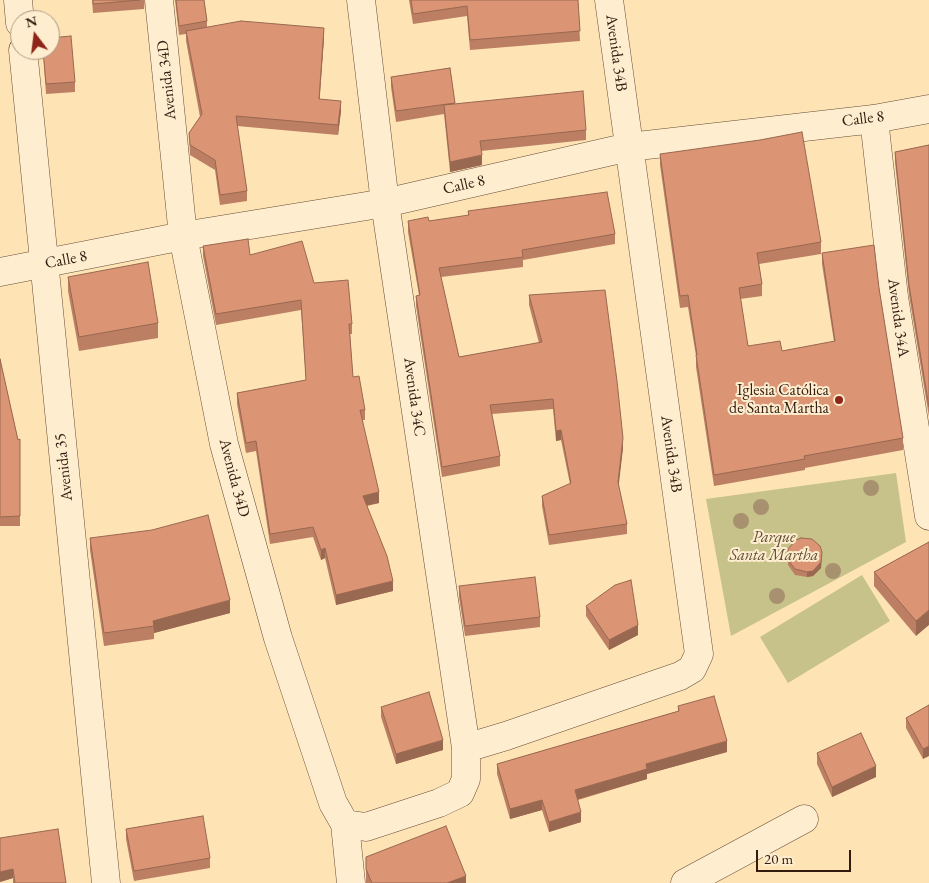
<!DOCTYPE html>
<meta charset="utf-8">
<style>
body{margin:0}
#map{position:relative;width:929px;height:883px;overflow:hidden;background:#fee4b4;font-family:"EB Garamond",serif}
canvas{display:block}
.north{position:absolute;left:10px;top:10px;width:50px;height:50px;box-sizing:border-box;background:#feedce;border:1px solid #ad9982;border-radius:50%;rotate:345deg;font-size:14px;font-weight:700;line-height:20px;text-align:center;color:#331b10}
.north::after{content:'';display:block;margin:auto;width:18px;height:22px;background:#8f2418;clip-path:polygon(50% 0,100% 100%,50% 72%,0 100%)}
.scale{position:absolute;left:756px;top:850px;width:95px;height:22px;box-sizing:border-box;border:2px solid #331b10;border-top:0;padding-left:6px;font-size:15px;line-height:18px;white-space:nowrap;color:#331b10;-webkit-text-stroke:4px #feedce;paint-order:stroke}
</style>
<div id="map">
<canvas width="929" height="883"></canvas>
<div class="north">N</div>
<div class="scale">20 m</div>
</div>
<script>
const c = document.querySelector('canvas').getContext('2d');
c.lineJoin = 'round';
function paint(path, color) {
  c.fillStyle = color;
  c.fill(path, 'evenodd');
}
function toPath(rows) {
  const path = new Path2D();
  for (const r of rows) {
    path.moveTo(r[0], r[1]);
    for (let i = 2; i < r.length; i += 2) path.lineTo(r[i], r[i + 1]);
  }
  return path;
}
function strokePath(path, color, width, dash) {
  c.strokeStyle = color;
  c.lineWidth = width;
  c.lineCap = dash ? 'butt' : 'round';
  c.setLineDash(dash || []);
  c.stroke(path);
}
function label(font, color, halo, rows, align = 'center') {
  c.font = font + ' "EB Garamond",serif';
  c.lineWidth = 4;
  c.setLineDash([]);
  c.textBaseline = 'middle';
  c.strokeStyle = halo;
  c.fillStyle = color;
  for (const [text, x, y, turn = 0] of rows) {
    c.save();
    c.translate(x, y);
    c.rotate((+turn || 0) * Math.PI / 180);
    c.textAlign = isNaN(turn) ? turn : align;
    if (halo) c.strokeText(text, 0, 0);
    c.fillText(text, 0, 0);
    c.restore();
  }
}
const green = toPath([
 [896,473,906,542,731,636,706,499],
 [862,575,890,621,788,683,760,637]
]);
const minor = toPath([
 [18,0,20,23],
 [159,0,183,236,224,444,278,638,333,803,345,824,366,827,439,803,460,793,466,779,466,748,385,203,361,0],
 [23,50,106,883],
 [874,119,894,297,929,516],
 [0,272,183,236,385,203,629,147,874,119,929,109],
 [466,748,506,736,680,676,692,669,699,654,609,0],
 [345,824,351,883],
 [685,883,804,819]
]);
const trees = [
 [871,488],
 [761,507],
 [741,521],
 [833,571],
 [777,596]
];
const wall = toPath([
 [92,0,145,0,144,9,93,13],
 [175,0,204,0,207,21,207,27,324,38,319,99,341,111,338,135,237,126,247,191,247,201,220,205,215,170,190,155,189,133,200,117,186,41,186,34,179,35],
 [409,0,578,0,580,41,470,50,467,16,413,24],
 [43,50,50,50,75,82,75,92,46,94],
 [450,68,455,104,586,130,586,140,481,151,482,165,450,172,444,114,396,122,391,87,391,77],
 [929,145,929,417,909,295,895,162,895,152],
 [660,154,821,242,821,254,759,264,762,284,762,296,740,299,748,346,782,351,834,342,822,264,822,253,879,288,903,438,903,450,805,468,805,470,714,486,696,367,696,356,688,307,680,308,660,165],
 [468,211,615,234,615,244,523,260,523,267,441,277,459,357,539,343,529,305,529,295,623,448,618,485,627,524,627,534,549,545,542,506,542,496,570,484,561,440,556,441,553,409,492,414,500,456,500,466,442,477,416,306,416,296,419,295,408,232,408,221,429,221,468,216],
 [203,246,250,255,314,283,352,324,352,334,350,334,353,377,365,410,365,420,362,420,379,503,367,506,393,591,336,605,325,558,321,560,313,537,270,544,256,451,246,453,237,404,237,393,306,380,301,310,216,325,203,256],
 [68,277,158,323,158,338,79,351,68,291],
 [0,359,18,440,20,439,20,526,0,526],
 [90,538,230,613,154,633,154,639,104,646,90,550],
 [929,542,916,636,874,586,874,572],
 [788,549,822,557,821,568,813,576,807,577,795,575,788,565],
 [459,586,540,617,540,627,465,636,459,597],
 [586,606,638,635,609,650,586,616],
 [929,705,923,759,906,728,906,718],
 [678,706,727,752,647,774,647,779,578,800,581,822,549,832,542,810,510,819,497,774,497,764,678,711],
 [381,707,443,750,396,764,381,717],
 [817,753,876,777,832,797,817,764],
 [126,829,210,858,210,868,134,881,126,839],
 [0,838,66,883,13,883,13,878,0,882],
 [366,857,466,883,366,883]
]);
const shadedWall = toPath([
 [324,28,324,38,319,109,319,99],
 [341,101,341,111,338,135,338,125],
 [482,155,482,165,450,172,450,162],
 [561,430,561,440,556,441,556,431],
 [623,438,623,448,618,492,618,482],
 [379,492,379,503,363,506,363,496],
 [325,548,325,558,321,560,321,550],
 [822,552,821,568,813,576,807,577,807,572],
 [393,581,393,591,336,605,336,595],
 [230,600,230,613,154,633,153,621],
 [929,610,929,625,916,636,916,621],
 [638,625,638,635,609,650,609,640],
 [443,740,443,750,396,764,396,754],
 [727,741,727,752,647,774,647,779,575,800,575,790,646,764],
 [929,746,929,756,923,759,923,749],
 [876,766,876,777,832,797,832,787],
 [542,800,542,810,510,819,510,809],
 [581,812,581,822,549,832,549,822],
 [13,869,13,878,0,882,0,872],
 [466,876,466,883,447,883]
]);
const building = toPath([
 [93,0,140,0,93,4,93,0],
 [176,0,204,0,207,21,179,26,176,0],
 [411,0,578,0,580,31,470,40,467,6,413,14,411,0],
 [241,21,324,28,319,99,341,101,338,125,236,116,247,191,220,195,215,160,190,145,189,133,202,114,186,31,241,21],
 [71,36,75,82,46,84,43,50,50,50,50,38,71,36],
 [450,68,455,103,396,111,391,77,450,68],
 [583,91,586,130,480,141,482,155,450,162,444,105,583,91],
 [802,132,821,242,757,253,762,284,739,288,748,346,780,341,782,351,835,341,822,253,874,245,879,288,903,438,804,456,805,459,714,475,696,355,697,355,688,295,680,296,660,154,760,140,802,132],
 [929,145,929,407,909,285,895,152,929,145],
 [607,192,615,234,522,250,523,257,439,268,459,357,542,342,529,295,605,290,617,381,623,438,618,482,627,524,549,535,542,496,571,483,561,430,556,431,553,399,490,405,500,456,442,467,416,296,420,295,408,221,428,217,429,221,469,215,468,211,607,192],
 [248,239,250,255,302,241,314,283,348,280,352,324,349,324,353,377,359,376,365,410,360,410,379,492,363,496,387,556,393,581,336,595,325,548,321,550,313,527,270,534,256,441,246,443,237,393,306,380,301,300,216,314,203,246,248,239],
 [148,262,158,323,79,337,68,277,148,262],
 [0,359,18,440,20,439,20,516,0,517,0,359],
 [208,515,230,600,153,621,154,626,104,633,90,538,152,530,208,515],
 [801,538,812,539,820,546,822,552,821,562,813,571,807,572,795,569,788,560,788,549,796,540,801,538],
 [929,542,929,610,916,621,874,572,929,542],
 [535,577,540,617,465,626,459,586,535,577],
 [631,580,638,625,609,640,586,606,615,585,631,580],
 [429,692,443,740,396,754,381,707,429,692],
 [714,696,727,741,646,764,647,769,575,790,581,812,549,822,542,800,510,809,497,764,679,711,678,706,714,696],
 [929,705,929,746,923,749,906,718,929,705],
 [861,733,876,766,832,787,817,753,861,733],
 [203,816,210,858,134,871,126,829,203,816],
 [446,826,466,876,447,883,372,883,366,869,366,857,446,826],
 [58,829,66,883,15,883,13,869,0,872,0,838,58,829]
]);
const markers = [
 [839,400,5,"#8f2418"]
];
const streetNames = [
 ["Avenida 34B",616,53,82],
 ["Avenida 34D",167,80,-96],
 ["Calle 8",863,119,-7],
 ["Calle 8",464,185,-13],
 ["Calle 8",66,260,-11],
 ["Avenida 34A",898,318,82],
 ["Avenida 34C",414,397,82],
 ["Avenida 34B",671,454,82],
 ["Avenida 35",64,467,-96],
 ["Avenida 34D",234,478,75]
];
const poiNames = [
 ["Iglesia Católica",829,391],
 ["de Santa Martha",829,409]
];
const parkNames = [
 ["Parque",774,538],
 ["Santa Martha",774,556]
];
paint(green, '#c6c289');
strokePath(minor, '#664d39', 29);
strokePath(minor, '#feedce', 28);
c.fillStyle = '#a7916e';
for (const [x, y] of trees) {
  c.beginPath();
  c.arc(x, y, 8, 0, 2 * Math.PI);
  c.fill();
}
paint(wall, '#bc7f64');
paint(shadedWall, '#996851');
paint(building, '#db9474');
strokePath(building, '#996851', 1);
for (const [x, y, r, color] of markers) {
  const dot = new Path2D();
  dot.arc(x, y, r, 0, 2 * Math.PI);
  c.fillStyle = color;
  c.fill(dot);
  strokePath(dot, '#feedce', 2);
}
label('16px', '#331b10', '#feedce', streetNames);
label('16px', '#331b10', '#feedce', poiNames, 'right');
label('italic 16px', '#5f4d34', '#feedce', parkNames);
</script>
